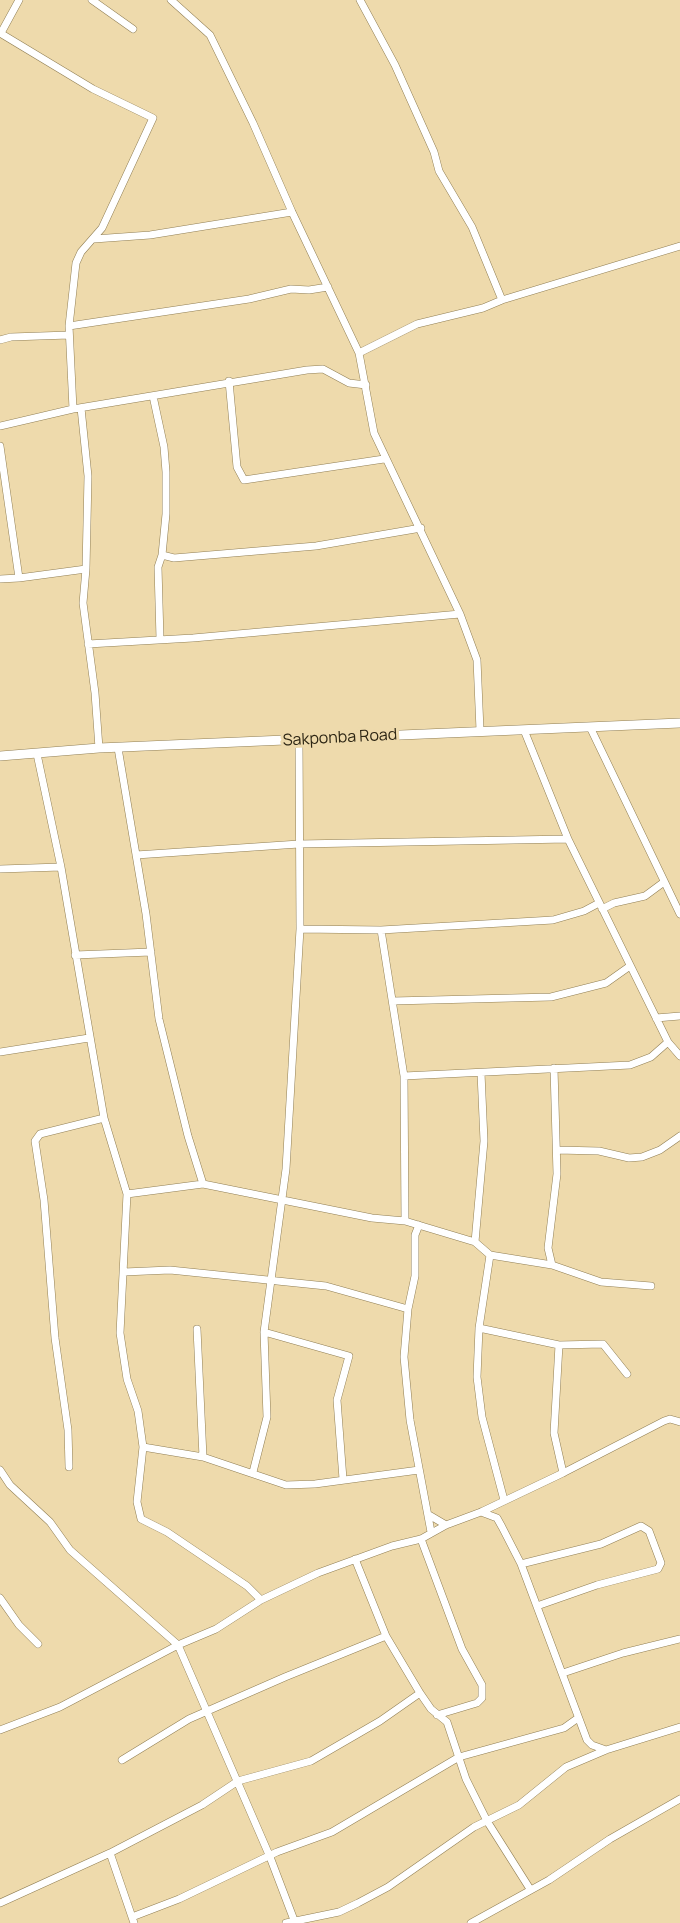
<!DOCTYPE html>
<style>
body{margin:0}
canvas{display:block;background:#eedaac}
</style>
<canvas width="680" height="1923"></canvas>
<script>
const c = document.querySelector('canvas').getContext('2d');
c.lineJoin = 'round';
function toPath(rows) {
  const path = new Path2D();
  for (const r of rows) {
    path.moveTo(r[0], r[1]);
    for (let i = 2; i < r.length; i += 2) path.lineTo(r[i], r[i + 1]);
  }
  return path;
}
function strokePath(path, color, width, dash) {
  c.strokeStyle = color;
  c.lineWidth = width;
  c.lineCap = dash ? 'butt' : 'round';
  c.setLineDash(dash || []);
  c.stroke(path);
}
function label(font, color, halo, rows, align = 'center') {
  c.font = font + ' Manrope,sans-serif';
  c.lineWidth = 6;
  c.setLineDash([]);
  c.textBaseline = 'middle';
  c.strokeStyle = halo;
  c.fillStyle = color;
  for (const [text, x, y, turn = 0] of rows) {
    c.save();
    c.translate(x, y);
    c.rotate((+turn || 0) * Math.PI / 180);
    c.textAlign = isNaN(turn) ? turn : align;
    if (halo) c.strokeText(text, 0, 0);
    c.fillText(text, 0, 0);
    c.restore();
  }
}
const street = toPath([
 [92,0,133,29],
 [171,0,210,35,253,123,292,212,359,353,374,433,460,614,477,660,480,730],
 [360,0,395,65,434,152,439,171,472,227,502,300],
 [0,33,93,89,153,118,102,228,81,252,76,263,69,326,73,409],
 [1,33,19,0],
 [94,239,150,235,292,212],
 [69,326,249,299,291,289,309,290,328,287],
 [0,340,11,337,69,335],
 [359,353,417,324,483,308,502,300,680,246],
 [229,381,237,467,244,480,384,459],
 [153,396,164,447,166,472,166,514,162,555,174,558,316,546,421,528],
 [81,408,88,476,86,569,83,603,95,693,99,748],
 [0,426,73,409,307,370,323,369,349,383,366,385],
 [0,446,19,578,0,579],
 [19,578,86,569],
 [160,639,158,567,162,555],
 [88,644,193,638,460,614],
 [590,727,680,914],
 [524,730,568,839,668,1042,680,1056],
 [118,748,146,914,159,1019,188,1136,203,1184],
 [37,754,61,867,104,1118,127,1194,120,1333,127,1379,138,1411,143,1447],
 [136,855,299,844,568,839],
 [0,869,61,867],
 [602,909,614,903,645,896,664,882],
 [300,929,381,930,553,920,584,911,599,903],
 [75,955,151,952],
 [393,1001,551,997,606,983,630,966],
 [656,1018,680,1016],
 [0,1052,89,1038],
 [404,1076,630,1065,651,1057,668,1042],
 [557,1150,599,1151,629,1158,642,1157,660,1150,680,1136],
 [127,1194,203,1184,372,1218,405,1221,404,1076,381,930],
 [405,1221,475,1242,490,1255,552,1265,601,1282,651,1286],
 [419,1225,415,1235,415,1276,408,1309,404,1357,410,1420,431,1532],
 [475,1242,484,1141,481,1073],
 [490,1255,479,1328,477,1377,482,1417,504,1500],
 [552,1265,548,1248,557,1174,554,1068],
 [124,1272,170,1270,326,1286,408,1309],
 [479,1328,559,1345,603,1344,627,1374],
 [197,1329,203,1457],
 [264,1332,349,1356,337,1400,343,1479],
 [559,1345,554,1433,563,1473],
 [69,1467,68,1430,55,1338,44,1200,35,1141,40,1134,104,1118],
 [0,1470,10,1485,50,1522,70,1550,178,1645,270,1857,294,1920],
 [253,1472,267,1417,264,1332,286,1169,300,929,299,740],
 [481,1512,497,1518,502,1527,521,1564,587,1740,592,1745,606,1750],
 [429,1515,446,1525],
 [421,1539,462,1649,482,1685,482,1698,477,1703,437,1715],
 [355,1559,386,1636,420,1693,431,1709,447,1722,466,1779,487,1821,530,1889],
 [521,1564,601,1544,641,1526,649,1531,661,1563,658,1569,597,1585,537,1606],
 [0,1598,19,1625,38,1644],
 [261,1600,247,1586,167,1532,141,1519,137,1502,143,1447,203,1457,286,1485,315,1484,419,1470],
 [563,1673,623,1653,680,1639],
 [0,1730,60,1707,178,1645,216,1629,261,1600,318,1573,392,1546,421,1539,446,1525,481,1512,563,1473,664,1421,670,1419,680,1422],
 [122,1760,189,1719,285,1677,386,1636],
 [0,1903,110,1853],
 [132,1917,179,1899,277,1852,332,1832,459,1757,564,1728,578,1718],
 [134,1923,110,1853,202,1805,238,1781,311,1761,380,1721,420,1693],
 [286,1923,339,1912,358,1903,388,1887,474,1827,519,1805,566,1767,606,1750,680,1727],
 [471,1923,549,1880,610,1839,680,1799]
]);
const secondary = toPath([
 [0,756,99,748,680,723]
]);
const streetNames = [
 ["Sakponba Road",340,738,-3]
];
strokePath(street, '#917f54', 8);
strokePath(secondary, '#917f54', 10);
strokePath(street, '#fff', 7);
strokePath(secondary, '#fff', 9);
label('16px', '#2d2614', '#eedaac', streetNames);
</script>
